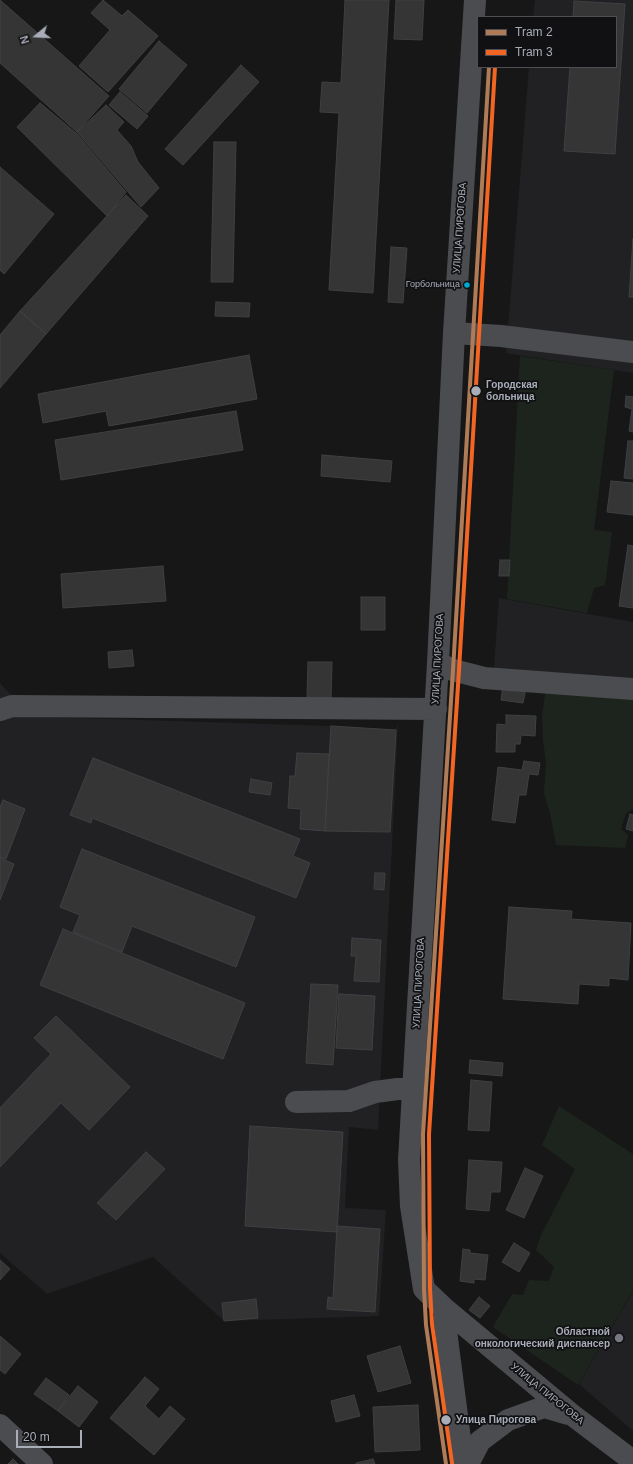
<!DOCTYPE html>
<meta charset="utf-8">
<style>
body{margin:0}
#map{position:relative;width:633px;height:1464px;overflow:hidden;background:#171717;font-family:Arial,sans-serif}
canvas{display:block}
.legend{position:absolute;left:477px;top:16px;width:140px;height:52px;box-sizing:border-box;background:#111113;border:1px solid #4d4f55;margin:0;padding:5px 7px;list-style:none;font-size:12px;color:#a8adb8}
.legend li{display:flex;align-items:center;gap:8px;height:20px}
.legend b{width:20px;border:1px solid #4d4f55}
.north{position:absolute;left:16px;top:16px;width:40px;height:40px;-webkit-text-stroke:3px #111113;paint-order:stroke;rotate:252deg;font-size:11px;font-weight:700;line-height:16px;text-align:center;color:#a8adb8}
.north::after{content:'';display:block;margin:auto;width:14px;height:18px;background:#a8adb8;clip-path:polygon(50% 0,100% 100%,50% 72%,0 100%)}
.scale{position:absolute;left:16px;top:1430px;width:66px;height:18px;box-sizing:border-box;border:2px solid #a8adb8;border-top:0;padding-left:5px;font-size:12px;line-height:14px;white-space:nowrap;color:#a8adb8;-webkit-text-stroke:3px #111113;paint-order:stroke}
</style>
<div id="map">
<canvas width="633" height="1464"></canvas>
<ul class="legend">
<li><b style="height:5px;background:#b07c57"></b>Tram 2</li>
<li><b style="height:5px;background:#f26522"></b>Tram 3</li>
</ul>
<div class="north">N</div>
<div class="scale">20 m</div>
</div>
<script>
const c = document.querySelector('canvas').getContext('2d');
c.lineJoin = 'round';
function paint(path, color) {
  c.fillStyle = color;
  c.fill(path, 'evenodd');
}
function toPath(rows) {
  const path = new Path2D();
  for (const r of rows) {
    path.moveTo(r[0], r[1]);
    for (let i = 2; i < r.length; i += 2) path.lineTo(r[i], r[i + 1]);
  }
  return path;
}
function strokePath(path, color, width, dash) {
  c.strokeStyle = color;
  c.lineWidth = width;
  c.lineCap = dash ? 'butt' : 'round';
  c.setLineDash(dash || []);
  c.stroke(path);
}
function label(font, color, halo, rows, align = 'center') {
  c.font = font + ' Arial,sans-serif';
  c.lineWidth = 3.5;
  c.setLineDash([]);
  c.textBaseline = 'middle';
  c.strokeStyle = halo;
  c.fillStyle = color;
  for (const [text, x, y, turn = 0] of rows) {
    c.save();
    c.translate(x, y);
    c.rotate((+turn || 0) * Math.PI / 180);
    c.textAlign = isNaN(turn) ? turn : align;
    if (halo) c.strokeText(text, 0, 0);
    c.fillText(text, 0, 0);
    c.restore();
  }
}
const built = toPath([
 [535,0,633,0,633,373,506,353,529,67,616,67,616,17,533,17],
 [499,598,633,622,633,692,493,682],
 [0,683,14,698,0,702],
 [15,716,331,726,396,730,398,723,378,1130,349,1127,345,1208,386,1210,379,1316,224,1321,153,1257,47,1294,0,1253,0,720],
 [633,1291,633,1431,579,1384]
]);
const green = toPath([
 [520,356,614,370,594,530,612,532,605,585,594,588,587,613,507,599],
 [546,688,633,696,633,809,626,813,621,829,628,835,625,848,556,845,550,813,544,793,546,765,543,739,542,716],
 [559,1106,633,1154,633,1290,578,1385,493,1327,512,1294,523,1295,529,1280,549,1281,554,1267,536,1250,541,1235,575,1169,542,1145]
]);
const building = toPath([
 [0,0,109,96,77,132,0,63,0,0],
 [103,0,122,16,128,10,158,36,108,92,79,66,110,30,91,13,103,0],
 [345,0,389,0,373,293,329,290,339,113,320,112,322,82,341,83,345,0],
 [396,0,424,0,422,40,394,39,396,0],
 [574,1,625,4,615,154,564,151,570,67,616,67,616,17,573,17,574,1],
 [159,41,187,65,147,113,119,89,159,41],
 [241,65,259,82,183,165,165,149,241,65],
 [120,92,148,116,137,129,109,105,120,92],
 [40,103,77,134,126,192,107,216,17,127,40,103],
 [106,105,124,122,117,130,131,146,138,162,159,188,141,207,77,132,106,105],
 [214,142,236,142,233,282,211,282,214,142],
 [0,167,54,214,4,274,0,270,0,167],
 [126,195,148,216,46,334,20,311,126,195],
 [633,239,633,297,629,297,633,239],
 [391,247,407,248,403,303,388,302,391,247],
 [216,302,250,303,249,317,215,316,216,302],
 [20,311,46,334,0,388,0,335,20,311],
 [249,355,257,399,109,426,106,411,43,423,38,394,249,355],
 [626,396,633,397,633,432,629,431,632,409,625,407,626,396],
 [236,411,243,450,61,480,55,440,236,411],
 [628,441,633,441,633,479,624,478,628,441],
 [322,455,392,461,390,482,321,476,322,455],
 [611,481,633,483,633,515,607,512,611,481],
 [628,545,633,546,633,608,619,606,628,545],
 [500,560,510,560,509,576,499,576,500,560],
 [163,566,166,601,63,608,61,574,163,566],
 [361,597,385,597,385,630,361,630,361,597],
 [132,650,134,666,109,668,108,652,132,650],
 [308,662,332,662,331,698,307,697,308,662],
 [503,685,526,688,523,703,501,700,503,685],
 [506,715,536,716,535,736,521,735,520,744,515,744,515,752,496,752,497,724,506,725,506,715],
 [331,726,396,730,390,832,325,831,331,726],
 [297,753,329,754,325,831,300,829,301,809,288,808,290,776,295,776,297,753],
 [93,758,300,839,293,856,310,863,296,898,92,818,91,823,70,815,93,758],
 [524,761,540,763,538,775,529,774,526,795,519,795,515,823,492,820,498,767,522,770,524,761],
 [251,779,272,783,270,795,249,792,251,779],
 [3,800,25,809,6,859,0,857,0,807,3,800],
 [630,814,633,815,633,831,626,829,630,814],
 [82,849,255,917,236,967,132,926,122,952,73,932,80,915,60,907,82,849],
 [0,858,14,864,0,900,0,858],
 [375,873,385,873,384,890,374,889,375,873],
 [509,907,572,911,571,919,631,923,628,980,609,978,609,986,579,984,578,1004,503,999,509,907],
 [63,929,245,1003,223,1059,40,985,63,929],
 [352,938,381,940,379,982,354,981,356,956,351,956,352,938],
 [311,984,338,985,333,1065,306,1063,311,984],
 [339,994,375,996,372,1050,336,1048,339,994],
 [56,1016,130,1087,89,1130,61,1103,0,1167,0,1108,51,1054,34,1038,56,1016],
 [470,1060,503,1063,502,1076,469,1073,470,1060],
 [471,1080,492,1082,489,1131,468,1130,471,1080],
 [250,1126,343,1132,337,1232,245,1226,250,1126],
 [146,1152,165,1169,116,1220,97,1203,146,1152],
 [469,1160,502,1162,500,1192,491,1192,489,1211,466,1209,469,1160],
 [525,1168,543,1176,524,1218,506,1210,525,1168],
 [337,1226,380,1229,375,1312,327,1309,328,1297,333,1298,337,1226],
 [514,1243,530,1253,519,1272,502,1262,514,1243],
 [463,1249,470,1250,470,1253,488,1255,485,1280,474,1279,474,1283,460,1281,463,1249],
 [0,1260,10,1269,0,1280,0,1260],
 [479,1297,490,1306,480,1318,469,1310,479,1297],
 [256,1299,258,1318,224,1321,222,1303,256,1299],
 [0,1336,21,1354,5,1374,0,1370,0,1336],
 [400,1346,411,1383,378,1392,367,1356,400,1346],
 [145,1377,159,1389,145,1406,159,1419,170,1406,185,1419,154,1455,110,1418,145,1377],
 [46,1378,69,1395,58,1411,34,1394,46,1378],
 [78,1386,98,1402,79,1427,58,1411,78,1386],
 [354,1395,360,1416,336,1422,331,1401,354,1395],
 [418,1405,420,1450,375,1452,373,1407,418,1405],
 [13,1459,18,1464,8,1464,13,1459],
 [373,1459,375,1464,356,1464,356,1463,373,1459]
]);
const minor = toPath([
 [475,0,454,333,438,663,409,1160,411,1206,424,1289,445,1309,571,1414,633,1461],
 [454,333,501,336,633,352],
 [438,663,453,670,484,678,633,689],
 [0,710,12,706,436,709],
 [296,1102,349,1101,375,1092,398,1089,413,1089],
 [445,1309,445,1323,460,1439,461,1464],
 [0,1425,42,1464],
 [468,1464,480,1441,508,1420,544,1407,568,1414]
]);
const tram1 = toPath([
 [446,1464,426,1325,424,1289,423,1134,453,670,489,67]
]);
const tram2 = toPath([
 [452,1463,432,1324,430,1289,429,1134,459,670,495,67]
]);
const markers = [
 [467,285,3.5,"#00a9ce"],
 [476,391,5.5,"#a8adb8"],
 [619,1338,5,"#757880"],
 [446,1420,5.5,"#a8adb8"]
];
const busNames = [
 ["Горбольница",460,285]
];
const streetNames = [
 ["УЛИЦА ПИРОГОВА",460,228,-86],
 ["УЛИЦА ПИРОГОВА",438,659,-87],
 ["УЛИЦА ПИРОГОВА",419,983,-87],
 ["УЛИЦА ПИРОГОВА",547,1394,39]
];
const stopNames = [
 ["Городская",486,385],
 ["больница",486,397],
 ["Улица Пирогова",456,1420]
];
const poiNames = [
 ["Областной",610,1332],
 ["онкологический диспансер",610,1344]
];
paint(built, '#212123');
paint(green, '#1d241e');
paint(building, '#353536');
strokePath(building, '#3f4043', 1);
strokePath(minor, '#4b4c50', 22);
strokePath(tram1, '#b07c57', 4);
strokePath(tram2, '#f26522', 4);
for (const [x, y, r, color] of markers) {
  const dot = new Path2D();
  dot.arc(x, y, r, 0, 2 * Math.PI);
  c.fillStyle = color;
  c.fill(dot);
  strokePath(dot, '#111113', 1.5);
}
label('9px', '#a8adb8', '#111113', busNames, 'right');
label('10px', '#a8adb8', '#111113', streetNames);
label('bold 10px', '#a8adb8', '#111113', stopNames, 'left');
label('bold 10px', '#a8adb8', '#111113', poiNames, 'right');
</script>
